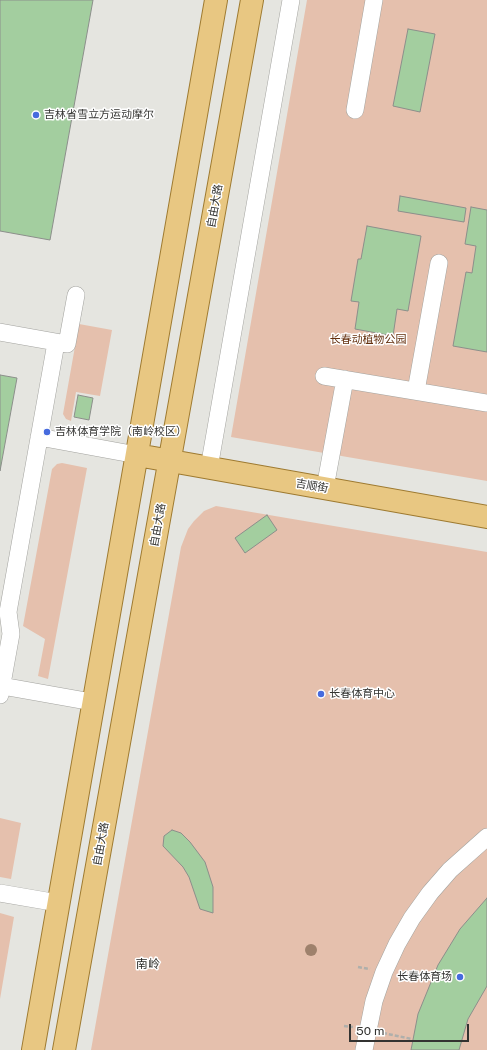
<!DOCTYPE html>
<meta charset="utf-8">
<style>
body{margin:0}
#map{position:relative;width:487px;height:1050px;overflow:hidden;background:#e5e5e0;font-family:"Public Sans",sans-serif}
canvas{display:block}
.scale{position:absolute;left:349px;top:1024px;width:120px;height:18px;box-sizing:border-box;border:2px solid #333331;border-top:0;padding-left:5px;font-size:12px;line-height:14px;white-space:nowrap;color:#333331;-webkit-text-stroke:3px #fff;paint-order:stroke}
</style>
<div id="map">
<canvas width="487" height="1050"></canvas>
<div class="scale">50 m</div>
</div>
<script>
const c = document.querySelector('canvas').getContext('2d');
c.lineJoin = 'round';
function paint(path, color) {
  c.fillStyle = color;
  c.fill(path, 'evenodd');
}
function toPath(rows) {
  const path = new Path2D();
  for (const r of rows) {
    path.moveTo(r[0], r[1]);
    for (let i = 2; i < r.length; i += 2) path.lineTo(r[i], r[i + 1]);
  }
  return path;
}
function strokePath(path, color, width, dash) {
  c.strokeStyle = color;
  c.lineWidth = width;
  c.lineCap = dash ? 'butt' : 'round';
  c.setLineDash(dash || []);
  c.stroke(path);
}
function label(font, color, halo, rows, align = 'center') {
  c.font = font + ' "Public Sans","Noto Sans SC",sans-serif';
  c.lineWidth = 3;
  c.setLineDash([]);
  c.textBaseline = 'middle';
  c.strokeStyle = halo;
  c.fillStyle = color;
  for (const [text, x, y, turn = 0] of rows) {
    c.save();
    c.translate(x, y);
    c.rotate((+turn || 0) * Math.PI / 180);
    c.textAlign = isNaN(turn) ? turn : align;
    if (halo) c.strokeText(text, 0, 0);
    c.fillText(text, 0, 0);
    c.restore();
  }
}
const green = toPath([
 [307,0,487,0,487,481,231,437],
 [79,324,112,330,100,396,76,392,71,421,66,419,63,414],
 [62,463,87,468,48,679,38,676,45,639,23,626,52,469,57,464],
 [216,506,487,552,487,1050,91,1050,181,547,188,529,194,521,204,511],
 [0,818,21,823,11,879,0,877],
 [0,913,14,917,0,999]
]);
const building = toPath([
 [0,0,93,0,50,240,0,231,0,0],
 [408,29,435,34,420,112,393,106,408,29],
 [400,196,466,208,464,222,398,211,400,196],
 [471,207,487,210,487,352,453,346,466,272,472,273,476,246,465,244,471,207],
 [367,226,421,236,408,311,397,309,393,336,355,329,359,302,351,301,358,259,361,259,367,226],
 [0,375,17,378,0,471,0,375],
 [78,395,93,398,89,420,74,417,78,395],
 [267,515,277,530,245,553,235,538,267,515],
 [172,830,181,833,190,842,205,862,213,887,213,913,200,909,189,877,183,867,163,846,164,836,172,830],
 [487,898,487,986,468,1019,459,1050,411,1050,418,1014,438,965,460,929,487,898]
]);
const path = toPath([
 [358,967,370,969],
 [344,1026,353,1027],
 [383,1033,412,1039]
]);
const minor = toPath([
 [355,110,374,0],
 [0,332,67,344,76,295],
 [324,376,487,403],
 [416,391,439,263],
 [39,437,137,455],
 [209,468,291,0],
 [325,488,345,379],
 [2,686,92,702],
 [0,695,11,634,8,612,56,343],
 [0,893,58,903],
 [364,1050,374,1001,384,972,397,944,412,918,430,893,450,870,487,837]
]);
const major = toPath([
 [137,455,487,517],
 [33,1050,216,0],
 [64,1050,252,0]
]);
const trees = [
 [311,950]
];
const markers = [
 [36,115,4,"#466bde"],
 [47,432,4,"#466bde"],
 [321,694,4,"#466bde"],
 [460,977,4,"#466bde"]
];
const poiNames = [
 ["吉林省雪立方运动摩尔",44,115],
 ["吉林体育学院（南岭校区）",55,432],
 ["长春体育中心",329,694],
 ["长春体育场",452,977,"right"]
];
const streetNames = [
 ["自由大路",215,206,-80],
 ["吉顺街",312,486,10],
 ["自由大路",158,525,-80],
 ["自由大路",101,844,-80]
];
const parkNames = [
 ["长春动植物公园",368,340]
];
const neighbourhoodNames = [
 ["南岭",148,964]
];
paint(green, '#e5c0ad');
paint(building, '#a3ce9f');
strokePath(building, '#8c8f8b', 1);
strokePath(minor, '#a3a39f', 18);
strokePath(major, '#9e7a30', 24);
strokePath(path, '#afafab', 2.5, [4, 2]);
strokePath(minor, '#fff', 17);
strokePath(major, '#e8c782', 22);
c.fillStyle = '#9e816c';
for (const [x, y] of trees) {
  c.beginPath();
  c.arc(x, y, 6, 0, 2 * Math.PI);
  c.fill();
}
for (const [x, y, r, color] of markers) {
  const dot = new Path2D();
  dot.arc(x, y, r, 0, 2 * Math.PI);
  c.fillStyle = color;
  c.fill(dot);
  strokePath(dot, '#fff', 1.5);
}
label('11px', '#333331', '#fff', poiNames, 'left');
label('11px', '#333331', '#fff', streetNames);
label('11px', '#632f0d', '#fff', parkNames);
label('12px', '#2a2b27', '#fff', neighbourhoodNames);
</script>
